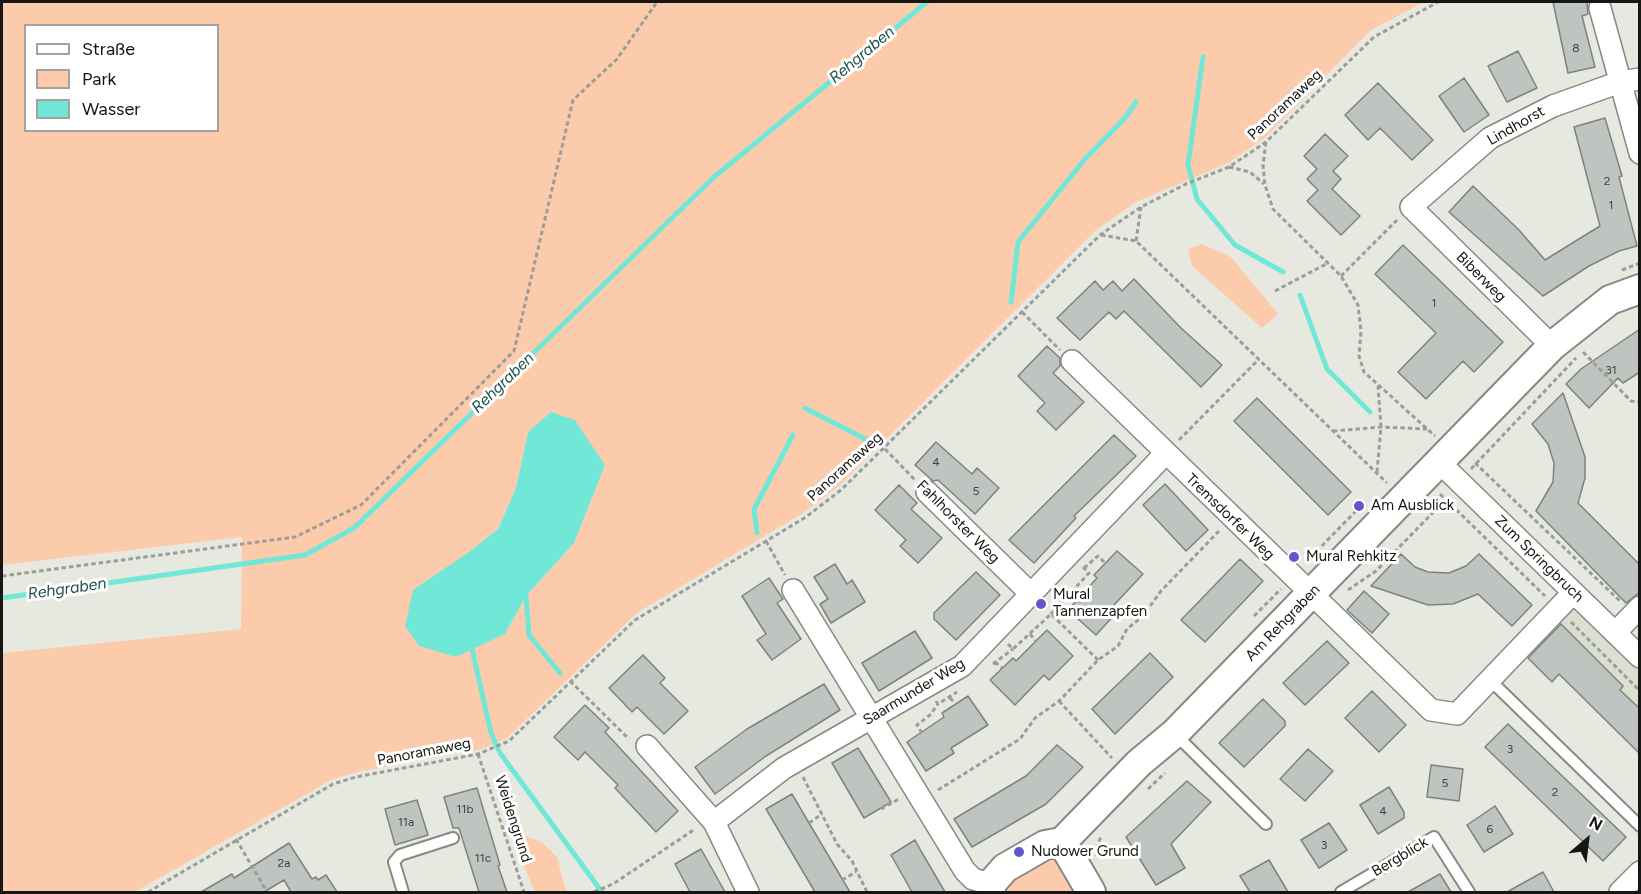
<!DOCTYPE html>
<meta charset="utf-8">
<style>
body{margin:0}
#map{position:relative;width:1641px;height:894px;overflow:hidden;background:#e7e9e1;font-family:Figtree,sans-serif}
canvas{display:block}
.frame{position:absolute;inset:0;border:3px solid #161614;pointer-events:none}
.legend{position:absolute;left:24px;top:24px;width:195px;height:108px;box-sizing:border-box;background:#fff;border:2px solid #a2a2a1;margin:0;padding:8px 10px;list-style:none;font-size:18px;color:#161614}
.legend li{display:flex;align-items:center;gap:12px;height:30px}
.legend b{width:30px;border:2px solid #a2a2a1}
.north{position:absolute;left:1557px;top:810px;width:60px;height:60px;-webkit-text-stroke:4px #fff;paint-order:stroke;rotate:28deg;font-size:16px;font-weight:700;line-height:24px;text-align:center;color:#161614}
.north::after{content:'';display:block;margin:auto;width:21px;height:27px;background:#161614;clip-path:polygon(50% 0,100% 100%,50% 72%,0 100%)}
</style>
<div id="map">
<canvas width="1641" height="894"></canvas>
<div class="frame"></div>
<ul class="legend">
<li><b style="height:8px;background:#fff"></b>Straße</li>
<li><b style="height:16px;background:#fccbac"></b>Park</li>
<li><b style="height:16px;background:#70e7d7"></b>Wasser</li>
</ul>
<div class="north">N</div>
</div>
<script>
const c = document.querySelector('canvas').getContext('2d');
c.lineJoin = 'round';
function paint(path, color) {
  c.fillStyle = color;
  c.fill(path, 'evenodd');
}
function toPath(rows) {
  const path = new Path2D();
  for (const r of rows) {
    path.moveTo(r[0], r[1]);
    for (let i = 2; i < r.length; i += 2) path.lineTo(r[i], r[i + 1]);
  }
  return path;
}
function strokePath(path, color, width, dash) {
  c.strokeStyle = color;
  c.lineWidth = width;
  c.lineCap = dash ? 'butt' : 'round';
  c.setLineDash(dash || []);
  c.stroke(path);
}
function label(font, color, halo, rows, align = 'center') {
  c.font = font + ' Figtree,sans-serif';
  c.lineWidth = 6;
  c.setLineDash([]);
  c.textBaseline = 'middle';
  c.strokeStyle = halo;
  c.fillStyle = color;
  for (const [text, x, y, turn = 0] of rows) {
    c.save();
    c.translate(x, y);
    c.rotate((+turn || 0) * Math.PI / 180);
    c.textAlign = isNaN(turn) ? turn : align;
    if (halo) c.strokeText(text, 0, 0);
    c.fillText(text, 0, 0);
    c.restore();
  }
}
const built = toPath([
 [1573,607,1623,656,1639,639,1639,737,1539,640]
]);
const green = toPath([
 [2,2,1424,2,1371,30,1266,137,1228,163,1136,202,1096,230,839,486,803,513,637,613,507,738,482,749,358,772,333,779,135,892,2,892,2,653,241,629,242,537,2,565],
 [26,26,218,26,218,130,26,130],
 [528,432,589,445,605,465,574,543,526,596,505,634,469,552,498,529,516,488],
 [1202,244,1231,257,1278,314,1262,328,1192,266,1188,249],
 [526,836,542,842,557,857,566,892,535,892,516,848],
 [1056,856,1083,892,1004,892,1008,881,1044,858]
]);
const water = toPath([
 [551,412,575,420,605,465,574,543,526,596,505,634,456,657,419,646,405,626,413,590,469,552,498,529,516,488,528,432]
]);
const stream = toPath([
 [1203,57,1188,165,1197,199,1235,245,1283,272],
 [1300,295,1327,369,1370,412],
 [1011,302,1018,242,1085,159,1125,118,1136,102],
 [805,408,873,443],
 [757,533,754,509,793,435],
 [526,596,529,635,560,673],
 [2,598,305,555,354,528,714,177,927,2],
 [472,649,491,733,500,753,602,892]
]);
const building = toPath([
 [1553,2,1587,2,1588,14,1582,16,1595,67,1568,73,1553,2],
 [1518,51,1537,88,1507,102,1488,66,1518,51],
 [1464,78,1489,115,1464,132,1439,96,1464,78],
 [1378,83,1433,140,1412,160,1380,128,1368,140,1345,115,1378,83],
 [1605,118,1622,176,1619,177,1637,246,1619,251,1589,266,1543,296,1449,212,1473,186,1519,230,1545,260,1600,226,1574,127,1605,118],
 [1325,134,1348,156,1333,171,1341,179,1332,189,1360,216,1341,235,1307,201,1318,190,1307,179,1317,169,1304,156,1325,134],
 [1403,245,1503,342,1474,372,1463,361,1426,399,1398,372,1436,333,1375,274,1403,245],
 [1134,279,1181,328,1222,365,1201,387,1124,311,1116,319,1109,312,1080,340,1057,318,1095,281,1103,290,1113,281,1122,291,1134,279],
 [1640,329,1640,372,1623,383,1618,378,1589,408,1566,384,1581,369,1640,329],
 [1047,346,1060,358,1060,366,1053,373,1084,402,1056,430,1037,411,1045,403,1018,376,1047,346],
 [1563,393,1585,457,1585,478,1578,503,1640,565,1640,592,1626,603,1536,511,1553,482,1554,463,1548,444,1532,424,1563,393],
 [1257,398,1351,492,1328,515,1234,421,1257,398],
 [1114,435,1136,456,1074,516,1076,518,1034,563,1009,540,1114,435],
 [936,442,972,474,977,468,999,488,975,514,938,480,933,481,915,465,936,442],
 [1165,484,1208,530,1186,551,1143,505,1165,484],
 [899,485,917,503,911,509,942,538,918,563,900,546,906,540,875,510,899,485],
 [1117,551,1143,574,1113,606,1118,611,1096,635,1068,610,1097,578,1094,575,1117,551],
 [1401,554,1415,567,1428,572,1449,573,1466,566,1479,554,1532,605,1512,626,1478,594,1453,604,1428,605,1371,586,1401,554],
 [1240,559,1263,581,1205,642,1181,620,1240,559],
 [835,564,847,584,852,580,865,602,831,623,820,604,828,599,814,577,835,564],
 [976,572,1000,595,956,640,934,619,934,613,976,572],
 [769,578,783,599,777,603,801,639,772,660,757,640,766,634,742,596,769,578],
 [1364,591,1389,614,1372,633,1347,610,1364,591],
 [1561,624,1623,686,1620,690,1640,709,1640,754,1559,674,1552,682,1528,658,1561,624],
 [1047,630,1073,656,1049,680,1044,675,1015,705,990,680,1013,658,1016,661,1047,630],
 [915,631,932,658,879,691,862,663,915,631],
 [1327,641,1349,663,1305,705,1283,683,1327,641],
 [1150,653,1173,677,1115,734,1092,709,1150,653],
 [643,655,665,678,660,683,688,711,664,734,637,707,632,712,609,688,643,655],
 [824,684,840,710,766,756,715,794,695,767,747,729,824,684],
 [1372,691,1406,725,1379,752,1345,718,1372,691],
 [968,696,988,725,951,748,954,753,926,771,907,742,944,717,942,713,968,696],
 [1263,699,1285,721,1285,726,1244,767,1219,743,1263,699],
 [585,705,609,728,605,732,678,811,656,832,615,788,618,785,585,752,578,760,554,737,585,705],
 [1508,724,1626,837,1603,861,1485,747,1508,724],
 [1057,745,1083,767,1046,804,972,847,954,819,1026,776,1057,745],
 [858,748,891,802,864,818,832,763,858,748],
 [1308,749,1333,771,1305,801,1280,779,1308,749],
 [1431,765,1463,769,1459,801,1427,797,1431,765],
 [1187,781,1211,802,1171,844,1185,868,1156,885,1126,837,1187,781],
 [1389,787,1404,812,1404,818,1378,834,1360,805,1389,787],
 [477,788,500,865,498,866,507,892,479,892,459,828,453,828,444,797,477,788],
 [792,794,809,823,850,892,815,892,766,809,792,794],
 [417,800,428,835,395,845,385,809,417,800],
 [1495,806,1513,834,1484,852,1467,825,1495,806],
 [1329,823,1347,850,1319,868,1301,840,1329,823],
 [915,840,921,851,945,892,912,892,891,855,915,840],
 [289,843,312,879,316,877,318,880,326,875,337,892,291,892,284,880,264,892,201,892,232,874,234,878,289,843],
 [701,849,725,892,690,892,675,864,701,849],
 [1269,860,1288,892,1250,892,1240,876,1269,860],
 [1543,872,1554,892,1507,892,1543,872],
 [1440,874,1451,892,1408,892,1440,874]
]);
const path = toPath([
 [1266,142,1263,165,1265,185,1273,209,1341,276,1358,305,1361,331,1359,356,1364,372,1435,436],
 [1229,167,1250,172,1264,184],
 [1101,235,1136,241,1387,483],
 [1136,241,1141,207],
 [1622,270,1640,263],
 [1341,276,1397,220],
 [1275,291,1328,263],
 [1022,312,1060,350],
 [1583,352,1631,401,1640,402],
 [1333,431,1381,427,1427,429],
 [1179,440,1259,359],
 [885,449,915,480],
 [1475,463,1620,601],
 [1471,469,1576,358],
 [1377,472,1381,427,1378,386],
 [1440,494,1545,596],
 [766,541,785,575],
 [1306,562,1356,511],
 [1084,568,1098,556,1105,563],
 [2,576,295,537,361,505,514,351,573,100,617,59,657,2],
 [1074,590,1080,597],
 [1348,590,1376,571,1448,497],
 [1051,614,1089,573,1083,567],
 [1254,616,1281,589],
 [1571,622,1640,691],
 [1030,634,1036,641],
 [1008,644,1013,649,1051,614,1098,660],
 [995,662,1002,668],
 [993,664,1013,649],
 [570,681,629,739],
 [950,698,956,704],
 [936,701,938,704,957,692],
 [1059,701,1112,758],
 [922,733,917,725,930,715,938,704],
 [478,754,524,892],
 [803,777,837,844,852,861,867,892],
 [1148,789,1165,773],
 [938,790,1020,739,1035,718,1059,701,1098,660,1118,646,1127,629,1143,616,1161,591,1219,531],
 [881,809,899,799],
 [809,823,822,814],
 [236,839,267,892],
 [1097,856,1096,848,1101,837],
 [842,880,856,872],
 [148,892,333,784,356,777,478,754,509,741,635,620,806,517,841,490,1100,235,1141,207,1186,184,1229,167,1266,142,1374,37,1438,2],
 [594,892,613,884,695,829]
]);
const lane = toPath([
 [1490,680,1640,826],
 [1175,734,1266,824],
 [403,892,394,862,400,855,453,838],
 [1341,892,1434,837,1469,892]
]);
const street = toPath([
 [1600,8,1640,153],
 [1552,346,1411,207,1490,138,1553,106,1620,82,1640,79],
 [1072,361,1431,710,1457,714,1573,593],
 [1438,461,1640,657],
 [927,492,1032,595],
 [793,590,965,871,973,879,991,884],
 [1615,633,1640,607],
 [647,746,714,822,748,892],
 [714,822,784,768,962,666,1165,454],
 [1620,892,1640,872]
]);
const secondary = toPath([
 [1062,842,1091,892],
 [991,892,991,884,1005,868,1045,845,1062,842,1139,763,1175,733,1552,346,1610,300,1640,289]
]);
const markers = [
 [1359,506,6,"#6057cf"],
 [1294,557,6,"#6057cf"],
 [1041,604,6,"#6057cf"],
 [1019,852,6,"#6057cf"]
];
const numberNames = [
 ["8",1576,48],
 ["2",1607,181],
 ["1",1611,205],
 ["1",1434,303],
 ["31",1611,370],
 ["4",936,462],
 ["5",976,491],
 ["3",1510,749],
 ["5",1445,783],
 ["2",1555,792],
 ["11b",465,809],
 ["4",1383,811],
 ["11a",406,822],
 ["6",1490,829],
 ["3",1324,845],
 ["11c",483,858],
 ["2a",284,863]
];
const streetNames = [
 ["Panoramaweg",1285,105,-43],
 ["Lindhorst",1516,126,-30],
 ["Biberweg",1481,277,45],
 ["Panoramaweg",845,467,-42],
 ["Tremsdorfer Weg",1230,517,44],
 ["Fahlhorster Weg",958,522,45],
 ["Zum Springbruch",1539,559,44],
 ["Am Rehgraben",1283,623,-46],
 ["Saarmunder Weg",914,692,-31],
 ["Panoramaweg",424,752,-11],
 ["Weidengrund",513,819,72],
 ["Bergblick",1400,857,-31]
];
const poiNames = [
 ["Am Ausblick",1371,506],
 ["Mural Rehkitz",1306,557],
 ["Mural",1053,595],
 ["Tannenzapfen",1053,612],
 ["Nudower Grund",1031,852]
];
const waterNames = [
 ["Rehgraben",862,55,-40],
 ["Rehgraben",503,383,-44],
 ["Rehgraben",67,589,-8]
];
paint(built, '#dbdfd0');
paint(green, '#fccbac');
paint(water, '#70e7d7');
strokePath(stream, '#70e7d7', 5);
paint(building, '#bec4bf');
strokePath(building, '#7d837e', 1.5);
strokePath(lane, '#878982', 14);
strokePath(street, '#878982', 24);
strokePath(secondary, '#878982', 32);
strokePath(path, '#9c9d97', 3, [4.5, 3]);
strokePath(lane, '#fff', 10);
strokePath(street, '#fff', 21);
strokePath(secondary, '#fff', 28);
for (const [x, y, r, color] of markers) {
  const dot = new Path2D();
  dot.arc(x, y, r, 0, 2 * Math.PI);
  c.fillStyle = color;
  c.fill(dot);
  strokePath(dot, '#fff', 2);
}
label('12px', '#40423f', null, numberNames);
label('15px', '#161614', '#fff', streetNames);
label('15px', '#161614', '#fff', poiNames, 'left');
label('italic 16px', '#1b5049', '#fff', waterNames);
</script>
